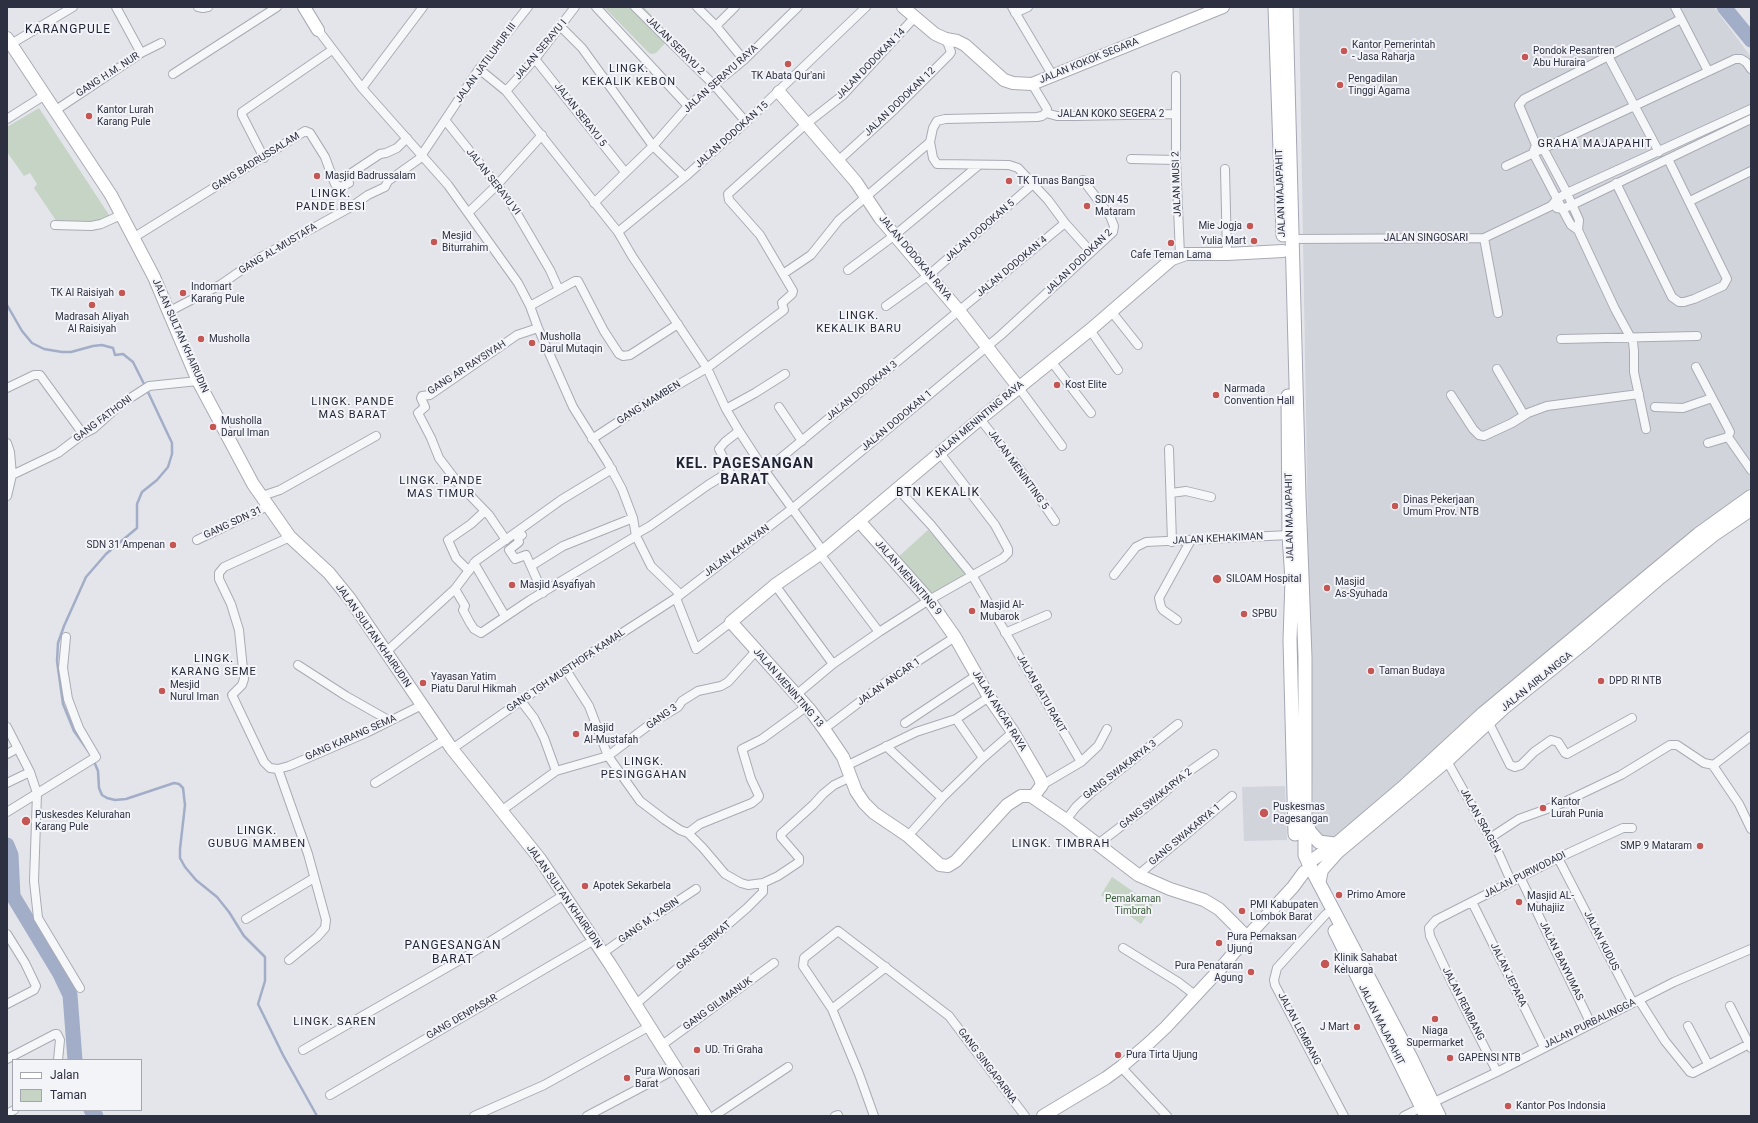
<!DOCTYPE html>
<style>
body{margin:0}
#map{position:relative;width:1758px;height:1123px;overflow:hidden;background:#e4e5ea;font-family:Roboto,sans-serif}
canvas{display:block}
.frame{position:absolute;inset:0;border:8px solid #2d3041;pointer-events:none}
.legend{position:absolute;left:12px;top:1059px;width:130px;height:52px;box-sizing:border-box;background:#f3f4f8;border:1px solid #a4a6af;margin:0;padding:5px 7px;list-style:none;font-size:12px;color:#2d3041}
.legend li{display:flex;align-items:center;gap:8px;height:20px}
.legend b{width:20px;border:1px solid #a4a6af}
</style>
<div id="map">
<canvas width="1758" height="1123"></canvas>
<div class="frame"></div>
<ul class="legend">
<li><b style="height:5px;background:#fff"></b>Jalan</li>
<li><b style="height:11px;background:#c6d4c5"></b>Taman</li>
</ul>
</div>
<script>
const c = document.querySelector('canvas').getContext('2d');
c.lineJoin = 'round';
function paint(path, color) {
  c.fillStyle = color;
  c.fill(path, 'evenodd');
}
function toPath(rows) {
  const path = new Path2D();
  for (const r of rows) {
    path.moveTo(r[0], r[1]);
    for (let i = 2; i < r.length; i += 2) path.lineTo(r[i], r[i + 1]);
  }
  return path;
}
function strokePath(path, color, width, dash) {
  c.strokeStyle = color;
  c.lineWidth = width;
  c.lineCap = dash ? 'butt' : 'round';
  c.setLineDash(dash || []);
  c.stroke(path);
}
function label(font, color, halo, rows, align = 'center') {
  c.font = font + ' Roboto,sans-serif';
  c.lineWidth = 4;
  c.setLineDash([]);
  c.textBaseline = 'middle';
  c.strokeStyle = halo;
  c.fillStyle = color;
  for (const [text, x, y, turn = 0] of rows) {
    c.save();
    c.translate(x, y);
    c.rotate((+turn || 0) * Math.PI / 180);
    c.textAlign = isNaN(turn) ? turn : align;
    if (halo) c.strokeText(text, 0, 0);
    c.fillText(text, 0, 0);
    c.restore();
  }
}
const built = toPath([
 [1299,7,1714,7,1751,57,1751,487,1545,655,1333,840,1317,834,1313,823],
 [1285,786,1287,840,1244,841,1242,787]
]);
const green = toPath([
 [604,7,644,7,671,37,656,53,652,54,649,53],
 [39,108,111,218,92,225,57,222,34,188,37,184,30,173,24,176,7,152,7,127],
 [928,530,967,573,931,597,896,559],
 [1112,877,1153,905,1141,924,1101,895]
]);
const stream = toPath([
 [7,305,22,331,32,343,44,349,62,352,71,352,93,346,102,345,113,348,115,355,123,354,133,362,145,386],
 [89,752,74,731,63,704,57,661,58,643,64,626,86,577,106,554,137,528,137,504,142,492,157,480,168,467,172,454,172,443,147,390],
 [93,759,98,771,99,788,102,795,107,798,115,800,126,799,174,783,179,784,183,788,185,805,180,849,180,858,185,867,196,880,217,897,229,912,244,936,265,957,265,981,258,1004,283,1055,317,1116]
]);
const river = toPath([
 [1724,7,1751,40],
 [7,845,11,855,13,896,60,974,70,995,75,1060],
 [91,1110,96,1116]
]);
const street = toPath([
 [116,7,141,53],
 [198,7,203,8,208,7],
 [596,7,688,106],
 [635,7,714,85,746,122],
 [697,7,716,26,744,60],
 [1012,7,1053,76],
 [1675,7,1708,71],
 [1015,13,1028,7],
 [716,26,735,7],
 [561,27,582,48,653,146,685,177],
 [318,30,362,88,448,185,518,283,530,306,538,328,573,407,608,463,622,489,633,518,636,536,651,566,680,594],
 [11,44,73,7],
 [1608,56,1659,152],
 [535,59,625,172],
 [479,69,506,91,618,232,632,256,707,368,726,409,739,431,765,471,823,551],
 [173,74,277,7],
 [1176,76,1176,160,1180,255],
 [362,88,423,7],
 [506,91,535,59,575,7],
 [56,110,141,53,161,43],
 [1046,113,1057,116,1075,116,1176,114],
 [7,119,45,95],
 [445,120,509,200,550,270,559,290],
 [930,142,933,158,937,164,1009,165,1018,168,1048,200,1065,223,1091,252],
 [1538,146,1543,148,1567,193,1579,220,1578,230],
 [264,158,242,115,242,112,332,50],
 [1131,159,1176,160],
 [838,161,895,109,949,55,951,52,946,39],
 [1506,166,1735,59,1741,59,1746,62,1751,69],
 [1225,169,1227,254],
 [1616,183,1672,297,1679,302,1684,302,1694,299,1723,286,1727,279,1668,159],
 [1690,201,1751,171],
 [594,203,653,146,688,106,744,60,798,7],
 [1557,208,1562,209,1572,205,1751,119],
 [468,213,497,185,542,135],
 [55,225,91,226,101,224,121,215],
 [618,232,685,177,746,122,866,7],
 [133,238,305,131,310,133,325,157,335,184,341,187,349,183,347,176,380,154,386,153,397,148,407,138],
 [1484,238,1551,206,1557,199,1567,193,1751,109],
 [1292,239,1484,238,1498,313],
 [848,270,895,235,979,165],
 [783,274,811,255,839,220,930,142,933,128,937,121,945,119,1037,117,1042,116,1046,113,1047,109,1032,84],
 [530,306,575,281,578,281,604,331,619,354,623,356,630,355,678,324],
 [886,306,929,275,1033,184],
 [1111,311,1138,345],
 [168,312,220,285,259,258,351,207,368,195,385,187,388,181,419,159,479,69,528,7],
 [1090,330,1118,370],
 [1561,339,1697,336],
 [1051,361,1091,413],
 [1696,367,1728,428,1730,432,1728,437,1751,470],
 [1497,369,1524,415],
 [7,388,34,375,40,375,83,434],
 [1019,388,1062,446],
 [1451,395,1473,429,1479,435,1484,436,1512,423,1528,413,1547,406,1639,394],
 [779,407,802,441],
 [1655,407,1683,408,1712,398],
 [726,409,755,393,785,374],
 [980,419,1019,468,1055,521],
 [1646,429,1634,372,1634,351,1633,342,1615,309,1578,230,1571,225,1567,218,1533,153,1536,145,1519,105,1524,99,1681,19],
 [592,439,650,401,707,368,784,310,782,303,792,294,793,291,760,235,729,200,728,194,806,124,843,95,915,17],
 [7,443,10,452,12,475,7,496],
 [1708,443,1728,437],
 [1169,449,1172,542],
 [765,471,1065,223],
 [12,475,58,453,83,434,93,429,121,404,149,386,198,381],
 [897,488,931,525,972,575,1081,762,1042,785],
 [1171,493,1186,491,1211,497],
 [262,496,280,490,376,436],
 [518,531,522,535,518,538,519,542,509,550,515,559,526,555,543,593],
 [636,534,650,526,708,485,729,472,730,467,723,457,719,449,725,442,739,431],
 [290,537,224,567,219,573,219,579,231,604,239,630,244,679,242,685,232,695,264,762,270,768,278,769,289,766,366,733,422,705],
 [197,540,268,506],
 [506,540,489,515,458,483,439,458,431,438,418,413,425,407,421,398,422,396,430,395,517,335,538,328],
 [820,554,879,632],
 [474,563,505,616],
 [531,566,563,546,633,518],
 [469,571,456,558,448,540,471,524,485,511],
 [1114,575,1136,547,1146,542,1289,535],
 [775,585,833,664],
 [455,589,465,606,463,610,470,623,474,629,481,633,530,600,636,536],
 [676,598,696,649,731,622],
 [1177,620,1163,610,1161,607,1159,598,1191,540],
 [1005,633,1047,615],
 [386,652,455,589,476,561,561,500,612,469],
 [298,665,346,696,390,721],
 [566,670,589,706,608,756,640,801,665,820,680,830,688,833,703,848,725,874,741,883,748,885,763,883,778,876,799,862,799,858,781,837,781,834,813,805,823,794,834,785,851,777],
 [796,695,833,664,879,632,929,600,1003,558,1008,553,1008,549,995,525,940,453],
 [521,701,534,718,544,738,556,771],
 [956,719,983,758],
 [1487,719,1510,765,1515,767,1521,765,1534,752,1551,740,1558,742,1565,753,1567,754,1632,718],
 [905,723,977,675],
 [7,727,30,772,37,793,34,881,38,918,80,988],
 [824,729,886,682,955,637],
 [1751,736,1715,764,1714,767,1739,804,1751,829],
 [886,746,942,798],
 [452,749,568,668,676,598,793,508,1001,335,1113,232,1114,226,1110,216,1083,180],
 [7,754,18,748],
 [1447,761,1499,854,1511,881],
 [1081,762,1098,746,1107,729],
 [846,766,916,732,956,719,989,697],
 [278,769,308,854,326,920,325,928,317,937,289,960],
 [7,783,30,772],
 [375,783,446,739],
 [501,811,556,771,608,756,653,722,678,707,682,701,698,691,721,686,728,682,756,651],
 [7,812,96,757,79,728,68,699,63,668,66,637],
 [1066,820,1076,807,1092,792,1178,724],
 [688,833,700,824,752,803,758,798,759,796,751,779,742,749,762,739,806,707],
 [908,836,942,798,983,758,1013,732],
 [1490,838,1519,819,1558,805,1621,775,1670,745,1677,745,1704,763,1714,765],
 [1098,844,1158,798,1184,775,1214,754],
 [1558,858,1633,1003],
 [1138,875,1232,796],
 [1520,877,1591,1024],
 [1472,902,1544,1047],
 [1326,914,1277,968,1274,980,1275,985,1344,1116],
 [246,919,314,878],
 [7,934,25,963,36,986,34,990,7,1004],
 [1123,948,1178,982,1195,995],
 [603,953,649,920,696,889],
 [1639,1000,1665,1041,1690,1072,1693,1073,1751,1043],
 [636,1004,747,908,763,892,763,883],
 [1730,1006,1751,1048],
 [832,1009,886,967],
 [1688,1026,1708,1064],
 [662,1045,774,963],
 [303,1050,467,956,564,895],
 [7,1059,55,1034,57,1034,60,1040,58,1060],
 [1121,1067,1167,1116],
 [1497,1072,1452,983,1430,936,1429,928,1436,920,1558,858,1623,828,1632,828],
 [330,1095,594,940],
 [1432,1103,1497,1072,1674,982,1751,949],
 [7,1114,14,1110],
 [474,1116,544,1085,650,1026],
 [587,1116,676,1069],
 [714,1116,788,1067],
 [835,1116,838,1115],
 [874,1116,859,1074,832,1009,803,966,804,958,838,931,949,1016,1025,1116],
 [1404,1116,1422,1107]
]);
const secondary = toPath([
 [304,7,318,30],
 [903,7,935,34,946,39,957,41,965,45,1004,80,1013,83,1032,84,1223,7],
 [7,38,111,195,154,277,198,381,253,484,290,537,329,573,350,599,452,749,540,859,610,964,706,1116],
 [779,92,856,182,880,218,960,312,1019,388],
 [859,521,929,600,955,637,989,697,1013,732,1040,778,1042,785,1033,797],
 [1308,863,1338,842,1405,785,1483,713,1645,578,1698,534,1751,496],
 [1319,884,1322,870,1337,853,1447,761,1504,708,1588,640,1660,578,1714,535,1751,510],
 [1247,937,1219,909,1204,900,1170,889,1138,875,1066,820,1031,796,1021,796,1007,805,956,861,948,866,940,865,908,836,874,813,864,803,856,791,843,757,824,729,810,710,731,622,775,585,820,554,980,419,1090,330,1172,259,1186,254,1227,254,1283,251],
 [1043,1116,1106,1078,1121,1067,1149,1043,1166,1027,1221,968,1247,937,1293,887,1304,872]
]);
const primary = toPath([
 [1275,7,1283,235],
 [1286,7,1299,497,1305,657,1305,855,1310,866,1411,1058,1439,1116],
 [1288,396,1289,535,1292,580,1290,640,1295,834],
 [1305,821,1310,832,1319,842,1334,844],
 [1335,931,1426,1116]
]);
const markers = [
 [1344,51,4,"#c45754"],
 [1525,57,4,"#c45754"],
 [788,64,4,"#c45754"],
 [1340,85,4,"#c45754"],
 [89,116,4,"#c45754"],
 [317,176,4,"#c45754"],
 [1009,181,4,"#c45754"],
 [1087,206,4,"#c45754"],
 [1250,226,4,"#c45754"],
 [1254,241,4,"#c45754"],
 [434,242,4,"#c45754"],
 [1171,243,4,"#c45754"],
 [122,293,4,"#c45754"],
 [183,293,4,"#c45754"],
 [92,305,4,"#c45754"],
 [201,339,4,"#c45754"],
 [532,343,4,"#c45754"],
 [1057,385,4,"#c45754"],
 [1216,395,4,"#c45754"],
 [213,427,4,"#c45754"],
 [1395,506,4,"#c45754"],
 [173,545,4,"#c45754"],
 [1217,579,5,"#c45754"],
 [512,585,4,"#c45754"],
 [1327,588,4,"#c45754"],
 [972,611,4,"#c45754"],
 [1244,614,4,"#c45754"],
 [1371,671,4,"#c45754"],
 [1601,681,4,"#c45754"],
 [423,683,4,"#c45754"],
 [162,691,4,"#c45754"],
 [576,734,4,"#c45754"],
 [1543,808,4,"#c45754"],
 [1264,813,5,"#c45754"],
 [26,821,5,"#c45754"],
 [1700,846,4,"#c45754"],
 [585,886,4,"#c45754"],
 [1339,895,4,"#c45754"],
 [1519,902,4,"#c45754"],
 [1242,911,4,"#c45754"],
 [1219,943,4,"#c45754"],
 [1325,964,5,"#c45754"],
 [1251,972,4,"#c45754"],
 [1435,1019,4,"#c45754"],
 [1357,1027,4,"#c45754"],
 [697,1050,4,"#c45754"],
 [1118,1055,4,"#c45754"],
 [1450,1058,4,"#c45754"],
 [627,1078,4,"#c45754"],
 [1508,1106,4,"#c45754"]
];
const poiNames = [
 ["Kantor Pemerintah",1352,45],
 ["- Jasa Raharja",1352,57],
 ["Pondok Pesantren",1533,51],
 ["Abu Huraira",1533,63],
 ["TK Abata Qur'ani",788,76,"center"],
 ["Pengadilan",1348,79],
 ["Tinggi Agama",1348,91],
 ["Kantor Lurah",97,110],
 ["Karang Pule",97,122],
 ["Masjid Badrussalam",325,176],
 ["TK Tunas Bangsa",1017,181],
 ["SDN 45",1095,200],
 ["Mataram",1095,212],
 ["Mie Jogja",1242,226,"right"],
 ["Mesjid",442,236],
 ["Biturrahim",442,248],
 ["Yulia Mart",1246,241,"right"],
 ["Cafe Teman Lama",1171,255,"center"],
 ["Indomart",191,287],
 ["Karang Pule",191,299],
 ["TK Al Raisiyah",114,293,"right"],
 ["Madrasah Aliyah",92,317,"center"],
 ["Al Raisiyah",92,329,"center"],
 ["Musholla",540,337],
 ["Darul Mutaqin",540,349],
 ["Musholla",209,339],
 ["Kost Elite",1065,385],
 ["Narmada",1224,389],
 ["Convention Hall",1224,401],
 ["Musholla",221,421],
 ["Darul Iman",221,433],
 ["Dinas Pekerjaan",1403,500],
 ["Umum Prov. NTB",1403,512],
 ["SDN 31 Ampenan",165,545,"right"],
 ["SILOAM Hospital",1226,579],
 ["Masjid",1335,582],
 ["As-Syuhada",1335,594],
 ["Masjid Asyafiyah",520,585],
 ["Masjid Al-",980,605],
 ["Mubarok",980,617],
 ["SPBU",1252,614],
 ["Taman Budaya",1379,671],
 ["Yayasan Yatim",431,677],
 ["Piatu Darul Hikmah",431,689],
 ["DPD RI NTB",1609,681],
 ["Mesjid",170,685],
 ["Nurul Iman",170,697],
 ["Masjid",584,728],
 ["Al-Mustafah",584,740],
 ["Kantor",1551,802],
 ["Lurah Punia",1551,814],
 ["Puskesmas",1273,807],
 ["Pagesangan",1273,819],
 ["Puskesdes Kelurahan",35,815],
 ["Karang Pule",35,827],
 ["SMP 9 Mataram",1692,846,"right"],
 ["Apotek Sekarbela",593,886],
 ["Primo Amore",1347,895],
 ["Masjid AL-",1527,896],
 ["Muhajiiz",1527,908],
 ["PMI Kabupaten",1250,905],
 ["Lombok Barat",1250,917],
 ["Pura Pemaksan",1227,937],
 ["Ujung",1227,949],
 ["Klinik Sahabat",1334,958],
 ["Keluarga",1334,970],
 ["Pura Penataran",1243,966,"right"],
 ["Agung",1243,978,"right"],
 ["J Mart",1349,1027,"right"],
 ["Niaga",1435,1031,"center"],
 ["Supermarket",1435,1043,"center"],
 ["UD. Tri Graha",705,1050],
 ["Pura Tirta Ujung",1126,1055],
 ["GAPENSI NTB",1458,1058],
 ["Pura Wonosari",635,1072],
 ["Barat",635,1084],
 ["Kantor Pos Indonsia",1516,1106]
];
const streetNames = [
 ["JALAN SERAYU 2",675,46,45],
 ["JALAN SERAYU I",541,50,-50],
 ["JALAN KOKOK SEGARA",1089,61,-22],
 ["JALAN JATILUHUR III",486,63,-54],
 ["JALAN DODOKAN 14",871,64,-46],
 ["GANG H.M. NUR",108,75,-33],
 ["JALAN SERAYU RAYA",721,79,-42],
 ["JALAN DODOKAN 12",900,102,-44],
 ["JALAN KOKO SEGERA 2",1111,114],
 ["JALAN SERAYU 5",580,115,52],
 ["JALAN DODOKAN 15",732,135,-42],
 ["GANG BADRUSSALAM",256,162,-32],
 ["JALAN SERAYU VI",493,182,52],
 ["JALAN MUSI 2",1177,184,-92],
 ["JALAN MAJAPAHIT",1281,193,-92],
 ["JALAN DODOKAN 5",980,231,-41],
 ["JALAN SINGOSARI",1426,238],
 ["GANG AL-MUSTAFA",278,249,-31],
 ["JALAN DODOKAN RAYA",915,258,50],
 ["JALAN DODOKAN 2",1079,262,-44],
 ["JALAN DODOKAN 4",1012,267,-40],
 ["JALAN SULTAN KHAIRUDIN",180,336,66],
 ["GANG AR RAYSIYAH",467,368,-33],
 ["JALAN DODOKAN 3",862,391,-39],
 ["GANG MAMBEN",649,403,-32],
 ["GANG FATHONI",103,419,-37],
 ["JALAN MENINTING RAYA",979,420,-40],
 ["JALAN DODOKAN 1",897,421,-40],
 ["JALAN MENINTING 5",1018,470,54],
 ["JALAN MAJAPAHIT",1290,517,-91],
 ["GANG SDN 31",233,523,-25],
 ["JALAN KEHAKIMAN",1218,539,-3],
 ["JALAN KAHAYAN",737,551,-37],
 ["JALAN MENINTING 9",908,578,49],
 ["JALAN SULTAN KHAIRUDIN",373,636,55],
 ["GANG TGH MUSTHOFA KAMAL",566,671,-34],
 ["JALAN ANCAR 1",889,682,-35],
 ["JALAN AIRLANGGA",1537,682,-39],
 ["JALAN MENINTING 13",788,688,49],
 ["JALAN BATU RAKIT",1041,694,60],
 ["JALAN ANCAR RAYA",999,711,58],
 ["GANG 3",662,717,-36],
 ["GANG KARANG SEMA",351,738,-24],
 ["GANG SWAKARYA 3",1120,770,-38],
 ["GANG SWAKARYA 2",1156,799,-39],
 ["JALAN SRAGEN",1480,821,61],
 ["GANG SWAKARYA 1",1185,835,-40],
 ["JALAN PURWODADI",1525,875,-27],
 ["JALAN SULTAN KHAIRUDIN",564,897,55],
 ["GANG M. YASIN",649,921,-35],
 ["JALAN KUDUS",1601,941,63],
 ["GANG SERIKAT",704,946,-41],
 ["JALAN BANYUMAS",1561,961,64],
 ["JALAN JEPARA",1508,975,64],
 ["GANG GILIMANUK",718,1004,-36],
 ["JALAN REMBANG",1463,1004,63],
 ["GANG DENPASAR",462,1017,-30],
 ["JALAN PURBALINGGA",1590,1024,-26],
 ["JALAN MAJAPAHIT",1381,1025,63],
 ["JALAN LEMBANG",1299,1029,62],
 ["GANG SINGAPARNA",987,1066,53]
];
const parkNames = [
 ["Pemakaman",1133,899],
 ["Timbrah",1133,911]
];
const neighbourhoodNames = [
 ["LINGK.",629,69],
 ["KEKALIK KEBON",629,82],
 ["GRAHA MAJAPAHIT",1595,144],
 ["LINGK.",331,194],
 ["PANDE BESI",331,207],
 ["LINGK.",859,316],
 ["KEKALIK BARU",859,329],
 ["LINGK. PANDE",353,402],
 ["MAS BARAT",353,415],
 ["LINGK. PANDE",441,481],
 ["MAS TIMUR",441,494],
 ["LINGK.",214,659],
 ["KARANG SEME",214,672],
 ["LINGK.",644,762],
 ["PESINGGAHAN",644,775],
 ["LINGK.",257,831],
 ["GUBUG MAMBEN",257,844],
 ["LINGK. TIMBRAH",1061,844],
 ["LINGK. SAREN",335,1022]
];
const quarterNames = [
 ["KARANGPULE",68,30],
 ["BTN KEKALIK",938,493],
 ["PANGESANGAN",453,946],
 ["BARAT",453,960]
];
const districtNames = [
 ["KEL. PAGESANGAN",745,464],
 ["BARAT",745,480]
];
paint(built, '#d2d4dc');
paint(green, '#c6d4c5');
strokePath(stream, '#a2adc7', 2.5);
strokePath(river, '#a2adc7', 15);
strokePath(street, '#a9abb4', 10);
strokePath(secondary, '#a9abb4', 14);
strokePath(primary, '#a4a8b5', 15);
strokePath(street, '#f6f7f9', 8);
strokePath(secondary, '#fff', 12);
strokePath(primary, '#fff', 13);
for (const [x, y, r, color] of markers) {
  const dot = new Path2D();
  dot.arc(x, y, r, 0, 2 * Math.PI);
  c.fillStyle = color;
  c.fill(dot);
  strokePath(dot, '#f3f4f8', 1.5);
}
label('10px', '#2d3041', '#f3f4f8', poiNames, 'left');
label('10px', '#2d3041', '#f3f4f8', streetNames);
label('10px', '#3b5c3b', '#f3f4f8', parkNames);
c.letterSpacing = '1px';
label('11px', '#1f2232', '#f3f4f8', neighbourhoodNames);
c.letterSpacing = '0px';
c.letterSpacing = '1px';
label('12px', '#1f2232', '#f3f4f8', quarterNames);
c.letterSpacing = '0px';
c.letterSpacing = '1px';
label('bold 14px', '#1f2232', '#f3f4f8', districtNames);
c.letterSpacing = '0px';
</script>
